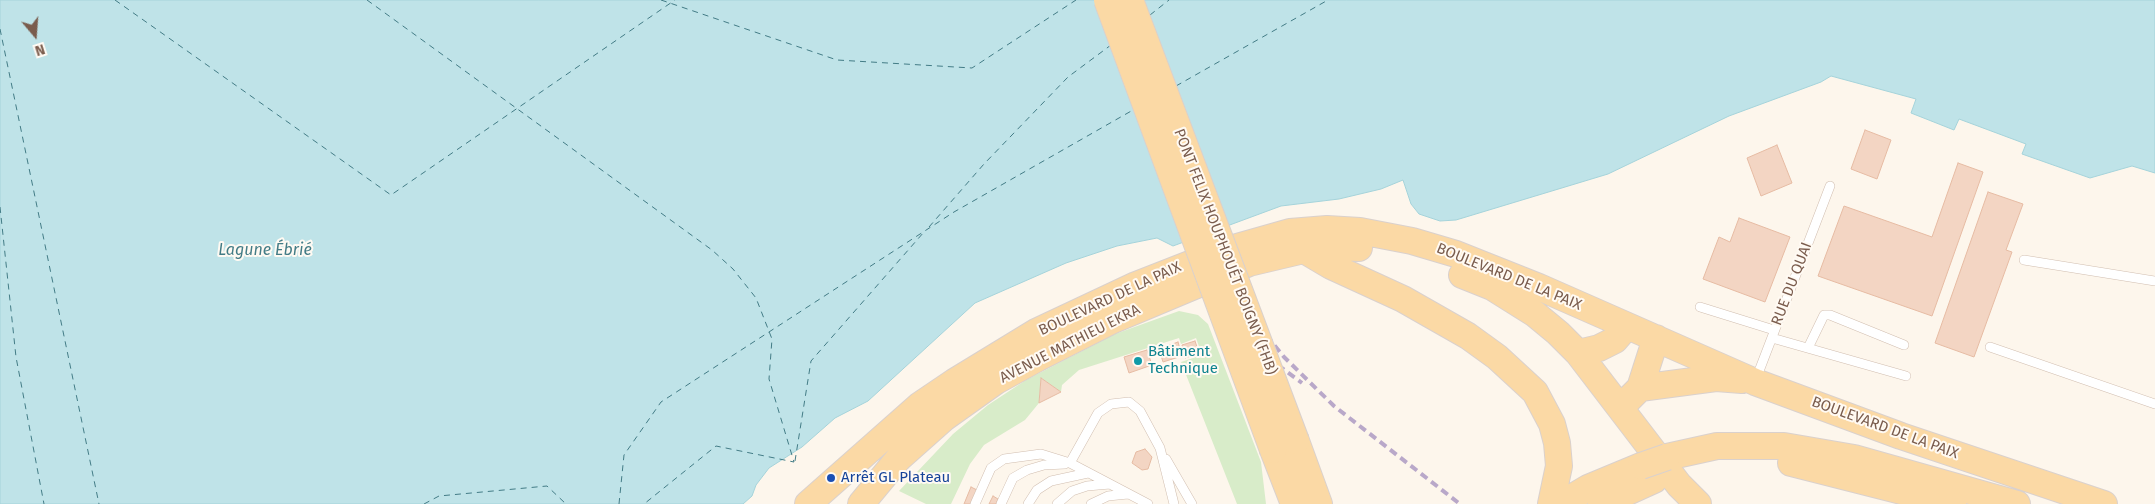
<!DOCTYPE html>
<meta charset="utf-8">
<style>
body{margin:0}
#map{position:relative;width:2155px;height:504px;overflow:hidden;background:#fdf6ec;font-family:"Fira Sans",sans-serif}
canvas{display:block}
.north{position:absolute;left:10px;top:10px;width:50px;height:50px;-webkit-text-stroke:4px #fffaf3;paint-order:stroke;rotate:162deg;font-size:14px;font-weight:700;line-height:20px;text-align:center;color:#7a5c4d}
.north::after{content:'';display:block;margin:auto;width:18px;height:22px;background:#7a5c4d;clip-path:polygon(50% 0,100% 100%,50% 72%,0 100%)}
</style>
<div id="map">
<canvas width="2155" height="504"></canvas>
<div class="north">N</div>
</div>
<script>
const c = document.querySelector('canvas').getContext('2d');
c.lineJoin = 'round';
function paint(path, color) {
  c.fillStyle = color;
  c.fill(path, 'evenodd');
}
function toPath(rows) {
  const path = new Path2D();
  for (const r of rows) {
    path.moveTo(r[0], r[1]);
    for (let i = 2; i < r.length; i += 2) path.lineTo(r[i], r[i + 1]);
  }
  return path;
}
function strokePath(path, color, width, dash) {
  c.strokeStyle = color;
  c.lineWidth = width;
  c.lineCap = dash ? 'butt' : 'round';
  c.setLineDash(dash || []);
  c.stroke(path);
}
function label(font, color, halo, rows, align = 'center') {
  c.font = font + ' "Fira Sans",sans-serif';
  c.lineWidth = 4;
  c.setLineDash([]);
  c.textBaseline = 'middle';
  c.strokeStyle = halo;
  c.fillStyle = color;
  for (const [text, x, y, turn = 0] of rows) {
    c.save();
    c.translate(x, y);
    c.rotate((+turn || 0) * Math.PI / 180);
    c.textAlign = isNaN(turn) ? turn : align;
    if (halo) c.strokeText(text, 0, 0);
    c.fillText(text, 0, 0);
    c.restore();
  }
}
const green = toPath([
 [1179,311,1198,315,1208,324,1261,462,1266,504,1237,504,1181,362,1202,355,1196,338,1181,344,1179,338,1079,370,1062,385,1061,392,1041,378,1039,403,1025,420,984,445,970,464,951,504,926,504,899,491,953,434,988,405,1026,380,1115,334]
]);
const water = toPath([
 [0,0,2155,0,2155,173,2132,166,2090,178,2022,154,2026,144,1959,119,1954,130,1911,113,1916,99,1831,76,1821,82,1729,116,1608,174,1456,220,1440,221,1419,214,1411,204,1403,180,1381,189,1339,199,1281,206,1173,246,1157,238,1117,246,1066,263,975,303,868,401,835,418,802,447,769,468,756,485,752,496,743,504,0,504,0,0]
]);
const ferry = toPath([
 [115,0,391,195,675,0],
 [367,0,712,250,733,269,756,298,772,339,769,379,794,462,716,446,644,504],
 [661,0,837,60,972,68,1076,0],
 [1150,15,1169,0],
 [0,29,99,504],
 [1176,86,1328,0],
 [0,207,16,357,44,504],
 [929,227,984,164,1068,77,1111,45],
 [795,461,811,361,924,232],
 [424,504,439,496,547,486,566,504],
 [619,504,624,455,661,402,954,212,1133,110]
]);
const building = toPath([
 [1865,130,1891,140,1877,179,1851,169,1865,130],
 [1777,145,1792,183,1761,196,1747,158,1777,145],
 [1958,163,1983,172,1932,316,1818,276,1844,206,1932,237,1958,163],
 [1988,192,2023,204,2006,250,2012,252,1974,357,1935,343,1988,192],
 [1739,218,1790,237,1765,302,1703,279,1719,237,1730,242,1739,218],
 [1195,341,1199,353,1185,358,1182,345,1195,341],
 [1178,342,1182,356,1163,362,1159,349,1178,342],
 [1147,350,1152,365,1129,373,1124,357,1147,350],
 [1041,378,1061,392,1039,403,1041,378],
 [1145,449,1152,457,1148,469,1142,470,1132,463,1136,452,1145,449],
 [971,487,977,490,971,504,964,504,971,487],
 [993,496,998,499,996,504,989,504,993,496]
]);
const service = toPath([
 [2024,260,2155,281],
 [1700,307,1774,330],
 [1772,338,1906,376],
 [1990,347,2155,404],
 [1808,348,1824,315,1830,315,1904,345],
 [1756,379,1830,186],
 [1166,459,1192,504],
 [1070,463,1098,413,1111,404,1129,402,1140,411,1160,448,1174,504],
 [975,504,991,468,1004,459,1041,454,1070,463,1148,504],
 [1001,504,1013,478,1027,470,1044,465,1065,464],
 [1028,504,1037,490,1051,481,1088,473],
 [1057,504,1072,491,1087,486,1110,484],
 [1091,504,1108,496,1128,494]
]);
const primary = toPath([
 [1304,250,1331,266,1403,299,1468,336,1497,357,1535,392,1552,424,1557,443,1559,466,1551,504],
 [1462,275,1492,287,1535,314,1558,333,1578,353,1679,485,1698,504],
 [1578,353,1599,348,1615,340,1627,326],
 [1640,388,1656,338],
 [1621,407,1640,388,1716,378,1742,380],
 [1296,441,1319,504],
 [1273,450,1294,504],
 [1667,457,1717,446,1784,446,1854,458,2017,504],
 [1791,463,1953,504],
 [808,504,920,405,954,382,1036,332,1136,285,1223,251,1290,232,1327,229,1360,231,1412,241,1456,254,1539,287,1755,382,1901,436,2104,504],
 [861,504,899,458,944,418,996,381,1038,358,1113,320,1249,263,1304,250,1336,247,1359,248],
 [1561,504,1588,488,1641,466],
 [1601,504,1654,480]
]);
const rail = toPath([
 [1116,0,1222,290,1238,321,1271,360,1302,383],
 [1129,0,1233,286,1258,325,1284,357,1334,406,1460,504]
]);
const primaryBridge = toPath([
 [1107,0,1273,450],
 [1130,0,1296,441],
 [1641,466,1667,457]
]);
const markers = [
 [1138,361,5,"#0f9aa8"],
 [831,478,5,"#1a4fb4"]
];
const streetNames = [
 ["PONT FELIX HOUPHOUÉT BOIGNY (FHB)",1225,252,69],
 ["BOULEVARD DE LA PAIX",1509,277,22],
 ["RUE DU QUAI",1792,284,-69],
 ["BOULEVARD DE LA PAIX",1110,299,-25],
 ["AVENUE MATHIEU EKRA",1070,344,-27],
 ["BOULEVARD DE LA PAIX",1885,428,20]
];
const cultureNames = [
 ["Bâtiment",1148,352],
 ["Technique",1148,369]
];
const transitNames = [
 ["Arrêt GL Plateau",841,478]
];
const waterNames = [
 ["Lagune Ébrié",265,251]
];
paint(green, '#d8ecc9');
paint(water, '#bfe3e8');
strokePath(water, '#a5d3da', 1);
strokePath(ferry, '#437c86', 1, [6, 5]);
paint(building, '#f3d5c3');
strokePath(building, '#e6bba3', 1);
strokePath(service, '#d1beb0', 10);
strokePath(primary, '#dad1cd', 28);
strokePath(service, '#fff', 9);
strokePath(primary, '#fbd9a5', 26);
strokePath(rail, '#b9a8c9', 4, [8, 5]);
strokePath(primaryBridge, '#dad1cd', 28, []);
strokePath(primaryBridge, '#fbd9a5', 26);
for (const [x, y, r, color] of markers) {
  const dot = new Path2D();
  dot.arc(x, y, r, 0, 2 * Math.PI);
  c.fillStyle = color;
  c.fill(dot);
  strokePath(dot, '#fffaf3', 2);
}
label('15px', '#7a5c4d', '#fffaf3', streetNames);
label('15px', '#0d838f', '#fffaf3', cultureNames, 'left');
label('15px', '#164399', '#fffaf3', transitNames, 'left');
label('italic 16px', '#437c86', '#fffaf3', waterNames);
</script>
